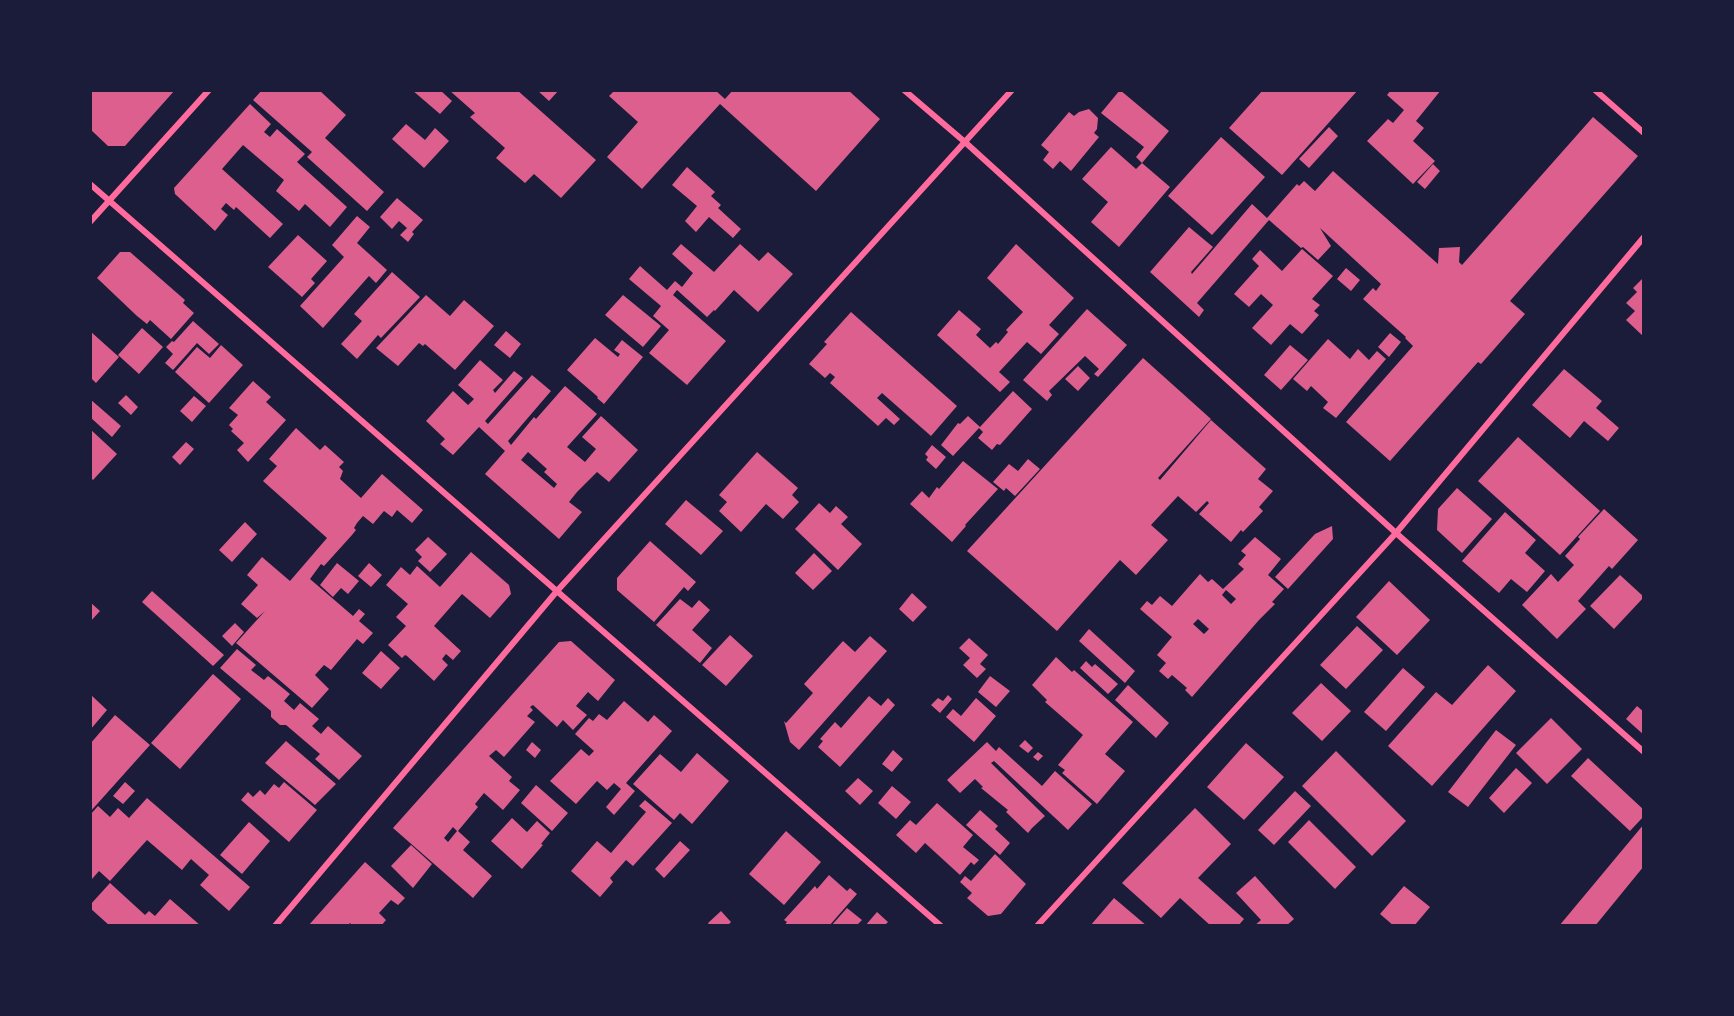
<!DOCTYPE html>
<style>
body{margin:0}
#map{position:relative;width:1734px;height:1016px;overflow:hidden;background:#1b1b3a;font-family:Spectral,serif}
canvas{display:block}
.frame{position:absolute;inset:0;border:92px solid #1b1b3a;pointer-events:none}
</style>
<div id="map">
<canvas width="1734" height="1016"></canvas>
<div class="frame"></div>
</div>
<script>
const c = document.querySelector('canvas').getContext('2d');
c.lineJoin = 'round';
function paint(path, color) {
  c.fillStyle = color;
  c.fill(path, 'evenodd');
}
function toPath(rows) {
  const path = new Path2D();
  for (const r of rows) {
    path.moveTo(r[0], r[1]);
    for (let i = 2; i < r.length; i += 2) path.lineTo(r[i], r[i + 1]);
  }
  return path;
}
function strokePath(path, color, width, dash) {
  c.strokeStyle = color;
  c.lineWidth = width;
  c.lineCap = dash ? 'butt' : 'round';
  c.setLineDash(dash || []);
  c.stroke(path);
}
const building = toPath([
 [90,90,175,90,125,146,108,146,90,129],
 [262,90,319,90,346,115,325,138,384,192,367,211,307,157,312,152,253,100],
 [412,90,440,90,452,101,440,114],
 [449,90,517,90,596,160,561,198,534,174,525,183,496,158,505,148,470,117,475,113],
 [537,90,559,90,549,101],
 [615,90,715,90,725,99,733,90,848,90,880,119,816,191,720,104,642,189,607,157,638,122,609,96],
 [1120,90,1169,131,1142,163,1170,187,1119,247,1091,222,1108,202,1082,179,1111,147,1136,169,1142,163,1136,157,1144,147,1101,113],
 [1263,90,1358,90,1282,175,1229,128],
 [1391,90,1441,90,1416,121,1424,128,1413,141,1435,161,1413,184,1367,141,1388,119,1393,123,1404,110,1387,95],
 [250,104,271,124,264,132,270,137,277,129,305,154,297,162,347,207,330,227,305,204,299,211,276,191,284,180,243,145,222,169,283,224,270,238,236,207,234,210,226,203,221,209,228,215,215,231,175,194,174,188],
 [1089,109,1098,118,1097,129,1094,133,1099,137,1071,171,1060,161,1053,169,1043,160,1049,152,1041,145,1069,112,1074,116,1079,112],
 [1593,117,1638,156,1510,301,1525,314,1481,364,1478,362,1390,461,1346,422,1413,346,1405,338,1406,337,1363,299,1373,288,1376,291,1381,284,1320,228,1331,246,1318,260,1303,247,1301,248,1269,220,1197,303,1204,310,1199,317,1150,272,1189,227,1213,247,1191,272,1192,274,1252,204,1267,218,1297,184,1299,186,1304,181,1315,191,1333,171,1438,264,1439,248,1460,247,1459,262,1462,265],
 [406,124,425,140,435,128,449,141,424,168,392,139],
 [1329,127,1338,136,1309,168,1299,159],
 [1221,137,1265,177,1212,235,1168,196],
 [1433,164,1440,171,1425,189,1417,182],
 [687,167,715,192,711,196,721,205,718,208,741,229,733,238,709,217,696,232,685,221,697,206,672,185],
 [397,198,423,220,412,232,414,234,408,242,400,235,407,228,399,221,392,229,380,217],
 [357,216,370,227,357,243,387,270,376,283,369,276,323,328,300,306,344,257,332,245],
 [298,235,327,261,311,279,315,283,302,297,268,267],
 [681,244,714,272,740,244,759,261,768,252,793,274,758,312,734,290,715,311,714,310,707,317,677,290,673,295,726,341,687,385,649,353,669,330,653,316,661,306,629,279,640,266,667,290,675,281,682,287,693,273,672,254],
 [1016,244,1074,298,1049,325,1059,334,1041,354,1027,342,999,372,1010,382,1000,392,937,335,959,310,981,329,976,335,990,348,996,342,998,344,1008,332,1006,330,1023,312,987,278],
 [1302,249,1333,276,1312,299,1320,305,1314,311,1319,315,1304,332,1302,334,1290,324,1271,345,1252,328,1273,305,1261,294,1249,307,1234,294,1259,266,1252,259,1260,250,1282,271],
 [120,252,130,252,185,300,183,303,194,313,171,339,150,320,147,324,137,316,97,278],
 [1346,268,1360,280,1351,291,1337,279],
 [392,272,420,297,381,338,378,335,357,359,341,344,362,321,354,314],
 [1644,277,1644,337,1626,320,1635,311,1626,303,1637,292,1633,288],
 [426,295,450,316,464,300,494,326,455,370,425,344,423,346,419,343,398,366,376,348],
 [623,295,661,326,643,347,605,315],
 [1087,309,1127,345,1098,377,1094,374,1099,369,1085,356,1049,391,1052,395,1047,401,1023,380],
 [851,312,957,406,931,436,882,393,877,398,900,419,894,425,886,418,878,426,830,383,835,377,830,373,825,378,809,364,827,344,824,342],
 [193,321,219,344,209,354,197,343,173,370,165,363,173,354,166,347,172,341,174,342],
 [142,328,163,347,139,374,118,355],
 [90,331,119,357,96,383,90,377],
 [506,331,521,344,510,358,494,345],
 [1390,333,1401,342,1389,357,1378,347],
 [595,338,618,357,620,354,614,350,622,340,643,357,604,404,597,398,598,397,567,370],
 [1328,339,1350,359,1358,349,1369,360,1377,351,1386,359,1336,418,1323,408,1328,402,1311,386,1307,391,1293,379],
 [221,345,243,365,209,403,175,372,197,347,210,358],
 [1290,345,1308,360,1281,390,1264,375],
 [1143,358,1211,419,1158,478,1160,480,1211,420,1266,469,1258,479,1273,491,1259,507,1263,511,1243,532,1241,530,1231,542,1199,514,1209,503,1207,501,1196,512,1178,496,1151,525,1168,540,1136,575,1120,560,1057,631,967,551],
 [480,360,503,380,493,390,495,393,514,371,523,378,485,421,488,424,532,375,551,391,508,441,511,445,534,417,536,419,565,386,597,414,567,447,585,462,596,449,582,437,601,416,638,450,609,482,597,472,577,492,569,502,582,512,559,539,485,474,505,451,479,427,453,455,440,444,445,439,426,421,453,391,468,405,474,399,458,385],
 [528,452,547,469,544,472,557,484,554,488,521,460],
 [1078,366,1090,378,1078,391,1065,379],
 [1564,369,1602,401,1596,408,1619,428,1608,441,1584,421,1570,438,1532,405],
 [253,381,271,397,266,402,286,420,248,462,237,450,244,443,231,431,233,429,229,425,238,415,229,408],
 [1013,391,1032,409,1000,445,997,444,992,450,978,438,983,432,979,428,953,456,941,445,958,423,960,424,968,416,980,427],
 [126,395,138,407,131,415,118,403],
 [194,396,206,406,192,422,180,411],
 [90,399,121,426,112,437,90,417],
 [296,428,320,450,325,445,344,462,339,467,343,471,340,479,361,498,382,474,423,510,412,523,397,510,392,517,384,511,373,524,363,516,357,523,354,528,356,530,352,535,324,566,321,564,310,579,353,616,359,609,365,614,359,621,373,633,363,644,357,639,331,670,324,665,315,675,329,689,312,708,236,643,265,611,257,618,241,604,258,585,247,575,262,557,290,581,327,538,263,481,277,466,269,459],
 [90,429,117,454,93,480,90,477],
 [1518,437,1600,511,1560,555,1478,481],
 [186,442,194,449,180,465,172,457],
 [932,445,946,457,936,469,926,460,928,457,925,454],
 [757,452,798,488,792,495,799,502,783,519,766,504,741,532,719,511,727,502,719,495],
 [1028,459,1040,469,1015,496,1006,488,1004,491,993,482,1009,464,1018,471],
 [963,461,998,489,965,525,966,526,952,542,910,504,922,491,929,498,937,487,939,489],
 [1457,488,1492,519,1462,553,1437,530,1438,509],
 [686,500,723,531,701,555,665,524],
 [819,503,830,513,836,506,848,517,841,524,862,544,838,570,795,529],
 [1604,509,1638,540,1612,569,1609,566,1578,601,1586,609,1557,639,1522,605,1551,574,1558,582,1574,565,1565,556,1580,539,1578,537],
 [1505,512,1536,540,1525,553,1545,571,1527,592,1511,579,1499,593,1462,561],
 [245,522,257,534,232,562,219,550],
 [1332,526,1333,539,1288,589,1275,577,1315,534],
 [428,537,447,554,430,572,418,561,422,557,415,550],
 [1255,537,1281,559,1268,575,1284,589,1272,602,1275,604,1259,620,1192,697,1185,690,1187,688,1172,675,1168,679,1159,671,1166,663,1157,655,1172,637,1140,609,1147,601,1152,605,1160,596,1172,606,1200,574,1208,582,1212,579,1223,589,1244,569,1238,564,1246,555,1241,551],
 [1226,590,1236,599,1231,604,1222,595],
 [1198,619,1209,629,1204,634,1193,624],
 [650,541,696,582,688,591,684,587,654,622,617,590,617,578],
 [471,552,509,585,511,594,490,618,462,594,434,626,461,651,453,660,446,654,442,659,448,665,434,681,407,656,405,655,402,658,388,645,406,626,396,617,408,604,386,585,401,567,410,575,417,566,440,587],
 [814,553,832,571,813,590,795,573],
 [337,563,359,581,348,594,341,588,333,597,320,585],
 [369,563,382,575,371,587,358,576],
 [1620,575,1644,597,1614,629,1590,606],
 [1389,581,1430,620,1397,655,1356,617],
 [152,591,224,655,213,666,142,602],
 [912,593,927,607,913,622,899,609],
 [680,599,692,608,699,600,710,610,692,630,712,648,700,663,656,625],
 [90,602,100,611,90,622],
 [235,623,244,632,232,646,222,636],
 [1357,626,1383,650,1346,689,1320,665],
 [1089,629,1135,671,1125,683,1079,641],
 [730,635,753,656,726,686,702,665],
 [870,636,887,651,799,750,790,742,784,721,786,723,813,693,804,684,843,641,855,652],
 [969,638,988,655,980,664,986,669,977,678,963,665,970,658,959,648],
 [571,641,615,680,598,701,588,692,576,706,587,715,573,730,563,720,557,727,533,705,530,707,533,710,527,716,535,722,504,757,496,750,489,756,512,777,509,781,520,790,503,810,484,793,475,804,478,807,458,831,470,842,463,850,492,876,473,898,393,828,559,642],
 [453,827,457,831,448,842,444,838],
 [237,649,256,665,251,670,264,680,268,676,290,694,284,701,294,710,300,703,319,719,312,726,321,734,328,726,362,756,339,780,315,759,320,754,286,725,280,725,271,717,271,711,220,668],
 [381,651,400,668,381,689,362,673],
 [1056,657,1072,672,1074,670,1133,722,1105,754,1125,771,1097,804,1062,773,1065,770,1058,765,1083,735,1045,702,1047,700,1032,685],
 [1086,661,1092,667,1095,664,1118,684,1108,694,1080,668],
 [1488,665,1516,691,1432,786,1388,746,1436,692,1452,705],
 [1403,668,1425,687,1386,731,1364,712],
 [213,674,241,699,180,769,151,743],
 [990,676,1010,691,996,707,978,692],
 [1321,683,1351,711,1322,741,1292,713],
 [1128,685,1169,723,1156,738,1115,700],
 [90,694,107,710,90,730],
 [948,695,952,699,940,713,931,705,938,698,943,701],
 [869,696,881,706,888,698,895,705,840,767,818,747,823,741,820,739,835,722,841,728],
 [976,698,996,716,974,742,946,717,953,709,961,716],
 [624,701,648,722,654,715,672,731,626,783,635,791,614,815,606,807,621,789,614,783,607,790,597,781,576,804,550,781,581,749,589,756,594,751,575,734,589,718,593,721,599,714,607,720],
 [1637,706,1644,712,1644,735,1626,719],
 [115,715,150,745,90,812,90,766,92,764,90,762,90,744],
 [1551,718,1582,749,1547,784,1516,753],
 [1496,730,1516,745,1468,807,1448,792],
 [1025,740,1033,748,1028,753,1019,746],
 [286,741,336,784,315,805,265,763],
 [532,742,541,750,535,758,526,750],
 [987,742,996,751,999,747,1042,786,1055,771,1092,804,1068,830,994,761,991,763,1045,816,1032,828,1028,833,1006,812,1008,810,981,788,983,787,975,779,960,793,947,780],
 [1246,743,1284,777,1244,820,1207,787],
 [893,750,903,759,892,772,882,764],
 [1336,751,1406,821,1372,856,1302,786],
 [1038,752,1043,756,1038,761,1033,757],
 [697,753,729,781,692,824,680,813,674,820,633,784,660,754,681,772],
 [1588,758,1644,810,1644,816,1630,831,1571,776],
 [1516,768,1532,783,1504,813,1489,798],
 [858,778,873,791,860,805,845,791],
 [125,782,135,791,123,804,113,796],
 [284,782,317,810,289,842,241,800,248,792,253,797,260,790,265,795,274,784,279,788],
 [536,785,568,813,552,831,521,803],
 [892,786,911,802,896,819,878,803],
 [1295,791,1311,806,1274,845,1258,830],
 [147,798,250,887,229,911,200,885,209,875,191,859,182,870,147,840,110,881,99,871,92,879,90,878,90,815,98,806,110,817,118,808,129,818],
 [645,800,672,823,633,866,626,860,610,878,613,882,600,897,571,871,597,841,611,853,646,812,639,806],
 [937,803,973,835,963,847,979,860,974,865,971,862,960,875,925,843,916,853,896,835,910,820,916,825],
 [1195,808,1231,844,1198,878,1244,919,1238,926,1211,926,1180,898,1161,918,1122,883],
 [980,810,998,826,995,829,1010,843,1000,855,966,825],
 [512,818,527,832,537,821,550,833,541,844,543,845,522,869,491,841],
 [1309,820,1356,867,1335,889,1288,842],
 [249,822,270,841,242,874,220,855],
 [1644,824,1644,866,1595,926,1559,926],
 [786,831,821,862,784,905,749,874],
 [680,841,690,850,664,878,655,869],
 [411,845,432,864,413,888,391,866],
 [995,854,1026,884,1001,914,988,916,967,898,972,893,960,882,965,876,971,881],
 [365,862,405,898,398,905,391,900,379,913,386,920,381,926,353,926,350,923,347,926,308,926],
 [829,875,847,891,850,888,857,894,829,926,784,926,787,922,784,920,815,886,817,889],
 [1255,876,1294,919,1286,926,1254,926,1261,920,1236,893],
 [110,883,145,915,149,911,155,916,170,899,201,926,110,926,90,908,90,905],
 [1404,886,1430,907,1414,926,1394,926,1380,914],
 [1114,898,1147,926,1090,926],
 [847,908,862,920,858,924,860,926,831,926],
 [721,911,731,922,727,926,710,926,708,923],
 [877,912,888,922,884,926,865,926]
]);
const minor = toPath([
 [904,90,966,143,1396,533,1644,752],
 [1595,90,1644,133],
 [90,184,941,926],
 [90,222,209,90],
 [275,926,557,591,1012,90],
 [1037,926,1396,533,1644,237]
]);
paint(building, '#dd5f8e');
strokePath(minor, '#ff6b9d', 6);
</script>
